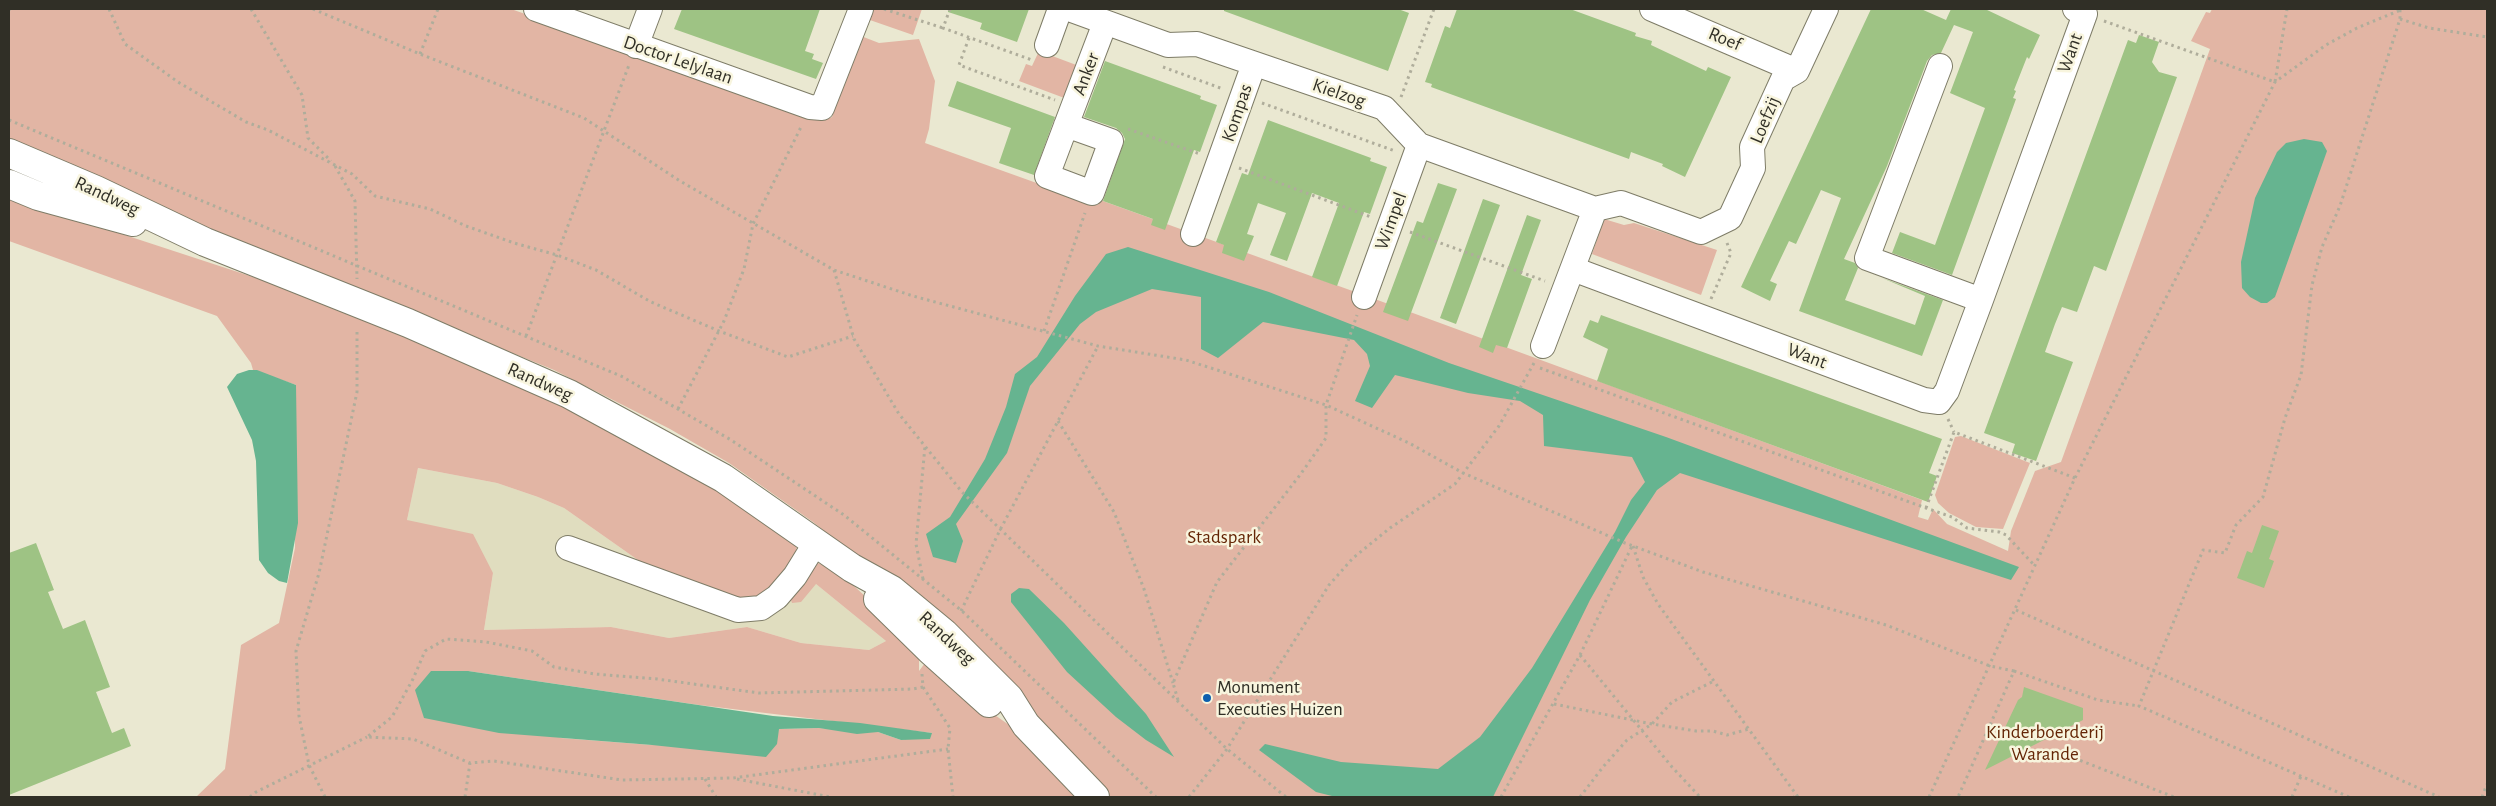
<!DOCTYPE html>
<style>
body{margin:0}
#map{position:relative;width:2496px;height:806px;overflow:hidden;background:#eae8d1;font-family:"Alegreya Sans",sans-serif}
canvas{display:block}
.frame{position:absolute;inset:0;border:10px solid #302f26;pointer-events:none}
</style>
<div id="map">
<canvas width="2496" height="806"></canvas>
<div class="frame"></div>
</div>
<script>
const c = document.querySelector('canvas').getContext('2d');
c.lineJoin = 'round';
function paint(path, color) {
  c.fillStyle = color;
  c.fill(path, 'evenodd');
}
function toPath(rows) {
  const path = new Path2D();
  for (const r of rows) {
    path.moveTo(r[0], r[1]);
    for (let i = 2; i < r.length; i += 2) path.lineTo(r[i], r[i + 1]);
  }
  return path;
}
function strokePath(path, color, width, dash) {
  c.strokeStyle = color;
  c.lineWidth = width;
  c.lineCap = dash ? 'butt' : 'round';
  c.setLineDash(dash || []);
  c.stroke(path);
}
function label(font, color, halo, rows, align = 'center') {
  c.font = font + ' "Alegreya Sans",sans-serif';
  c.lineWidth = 5;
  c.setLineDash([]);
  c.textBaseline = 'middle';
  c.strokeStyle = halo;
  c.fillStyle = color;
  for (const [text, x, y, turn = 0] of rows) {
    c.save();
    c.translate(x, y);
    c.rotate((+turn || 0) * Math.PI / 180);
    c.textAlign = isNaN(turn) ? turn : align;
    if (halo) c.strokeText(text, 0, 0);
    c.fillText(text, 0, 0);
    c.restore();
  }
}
const built = toPath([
 [418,468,497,483,538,497,564,508,645,565,816,584,886,641,869,650,801,643,747,627,669,638,611,627,484,630,493,573,407,520]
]);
const green = toPath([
 [9,9,511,9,825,120,832,117,861,36,879,43,919,39,935,81,929,129,925,143,1098,205,1100,200,1372,298,1922,500,1918,517,1928,520,1933,509,1947,524,2008,551,2011,531,2035,471,2061,462,2210,49,2191,41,2206,12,2210,13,2212,9,2487,9,2487,797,1111,797,941,625,813,522,729,463,670,429,554,370,128,196,90,176,9,139],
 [871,9,922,9,913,35,867,19],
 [1039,51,1079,66,1067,99,1019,81,1026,64,1032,66],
 [9,197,305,294,446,353,611,429,701,479,797,545,794,565,777,588,753,601,730,599,645,565,564,508,538,497,497,483,418,468,407,520,473,534,493,573,484,630,611,627,669,638,747,627,801,643,869,650,886,641,816,584,801,602,792,603,789,594,809,568,818,563,839,572,923,650,919,659,919,671,931,655,982,706,1029,739,1084,797,196,797,225,769,241,645,279,623,295,548,296,385,253,370,251,363,217,316,9,241],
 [468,671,699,705,932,733,901,740,878,732,819,728,779,729,652,745,561,738],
 [1604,219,1624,225,1634,223,1717,250,1701,295,1592,254],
 [1961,436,2030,463,2003,529,1976,527,1949,513,1938,503,1935,495,1955,437]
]);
const water = toPath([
 [2304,139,2322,142,2327,151,2275,297,2267,303,2261,303,2250,297,2242,288,2241,262,2255,198,2277,152,2286,143],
 [1128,247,1269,292,1449,363,1666,437,2019,567,2011,580,1680,473,1657,490,1626,537,1590,600,1493,797,1336,797,1316,792,1259,750,1265,744,1341,762,1438,769,1480,737,1532,668,1615,532,1631,500,1645,482,1632,457,1544,446,1543,415,1520,401,1468,393,1395,375,1372,408,1355,401,1370,366,1367,354,1354,340,1263,322,1218,358,1201,349,1201,297,1152,289,1096,312,1080,324,1030,386,1007,453,956,524,963,541,956,563,933,557,926,534,950,517,985,459,1006,407,1015,374,1037,357,1075,296,1106,254],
 [249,370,257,370,296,385,298,523,287,583,279,581,268,573,259,560,256,461,252,440,227,387,237,374],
 [1019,588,1029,589,1064,623,1146,714,1174,757,1146,740,1116,717,1067,672,1011,602,1011,594],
 [431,671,468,671,773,716,860,723,932,733,930,739,901,740,878,732,857,734,819,728,779,729,777,744,766,757,652,745,499,733,424,718,415,690]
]);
const building = toPath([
 [682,9,820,9,805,51,814,54,812,59,823,63,816,79,674,29],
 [948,9,1029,9,1017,42,980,29,982,23,948,12],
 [1224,9,1398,9,1409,13,1388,71,1224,11],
 [1457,9,1570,9,1636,33,1635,36,1652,41,1651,45,1706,71,1708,67,1731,77,1685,177,1662,166,1663,164,1631,152,1629,159,1431,87,1432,84,1425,82,1445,26,1450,28],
 [1871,9,1921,9,1946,20,1951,9,1985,9,2040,35,2029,59,2027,57,2014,90,2016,91,2013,98,2016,99,1952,275,1892,253,1900,232,1935,245,1985,108,1950,93,1973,32,1954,25,1941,53,1932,55,1927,61,1887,166,1844,259,1855,263,1858,268,1845,300,1915,325,1925,296,1882,278,1943,300,1922,356,1799,311,1841,198,1821,190,1796,244,1789,241,1770,281,1777,284,1770,301,1741,287],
 [2139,35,2159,42,2152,62,2159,72,2177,77,2106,271,2094,266,2077,312,2062,307,2055,324,2045,352,2073,362,2036,461,2012,453,2015,444,1984,433,2128,40,2136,43],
 [1105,61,1201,96,1200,99,1217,105,1200,152,1194,150,1165,230,1151,225,1153,219,1103,201,1125,139,1122,133,1116,128,1084,117],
 [957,81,1055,117,1034,175,999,163,1011,128,948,106],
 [1268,120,1371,158,1370,161,1387,167,1370,214,1364,212,1337,286,1312,277,1339,203,1312,193,1287,261,1270,255,1286,213,1258,203,1247,234,1254,236,1244,261,1222,253,1224,245,1216,242,1242,173,1248,175],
 [1438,183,1457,189,1408,321,1383,312,1417,221,1423,223],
 [1483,199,1500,205,1456,324,1440,318],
 [1527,215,1541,220,1521,275,1532,279,1507,348,1496,345,1493,353,1479,347],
 [1601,315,1942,439,1929,473,1937,476,1928,502,1597,381,1608,349,1583,337,1590,320,1598,323],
 [2262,525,2279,531,2269,559,2274,561,2264,588,2237,578,2247,551,2252,553],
 [36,543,54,590,48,592,63,629,85,620,110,687,96,692,112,733,124,728,131,746,9,795,9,553],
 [2024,687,2083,708,2083,720,1985,770,2018,700,2022,697]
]);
const path = toPath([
 [9,9,11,9],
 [109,9,125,44,178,82,246,122,268,130,352,174,375,196,430,209,466,226,514,243,557,255,596,270,651,302,719,331,788,357,853,336],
 [251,9,302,95,308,138,331,161],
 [313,9,420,54,584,118,680,181,834,270,913,296,1098,346,1186,360,1326,405,1409,443,1463,473,1625,543,1703,572,1886,625,1990,666,2014,671,1958,797],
 [884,9,943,28],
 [950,9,943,28,1032,60],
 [2400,19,2429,28,2487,37],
 [2104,21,2275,82,2287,9],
 [969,38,959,65,1055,100],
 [420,54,438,9],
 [1163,67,1223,89],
 [1401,97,1434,9],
 [1262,103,1395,151],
 [9,120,623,377,731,440,844,515,962,611,1156,797],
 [1128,129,1200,154],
 [335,166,355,201,357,279],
 [1239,168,1371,217],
 [1410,232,1545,281],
 [834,270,854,339,899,414,962,492,1227,749,1286,797],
 [1711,299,1731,253,1727,243],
 [1044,331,1085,213],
 [526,336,629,65],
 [1540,368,1926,508,1952,517,1967,528,1999,532,2006,535,2035,566],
 [678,409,724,321,744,269,753,224,802,125],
 [1948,419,1954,432],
 [1058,421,1114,512,1144,589,1173,683],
 [1926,508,1954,432,2075,478],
 [1633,546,1643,577,1658,604,1798,797,1793,797],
 [923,579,916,544,925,446],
 [2016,610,2439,797],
 [961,611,1000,530,1098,346],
 [1580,655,1672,767,1700,797],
 [2014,671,2098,700,2139,706],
 [922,674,923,687,950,728,948,749,953,797],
 [923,687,913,689,759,693,657,679,595,674,554,667,532,651,486,642,446,639,425,651,413,679,392,717,367,737,413,739,470,763,494,761,622,780,733,778,948,749],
 [1178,700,1173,683,1217,582,1300,475,1326,438,1326,405,1357,315],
 [1554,704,1652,724,1696,731,1713,731,1727,735,1749,729],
 [2056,751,2174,797],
 [705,779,716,797],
 [737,779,830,797],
 [250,797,256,792,367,737],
 [325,797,309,765,299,716,296,651,319,573,357,392,357,328],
 [465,797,470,763],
 [1189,797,1227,749,1329,585,1353,558,1390,528,1455,484,1499,426,1534,363],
 [1501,797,1580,655,1632,546],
 [1580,797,1603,767,1627,740,1652,724,1672,702,1714,681],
 [1929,797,2075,478,2275,82,2326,45,2357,28,2403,9],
 [2292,797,2301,776],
 [2349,797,2139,706,2203,550,2225,553,2236,525,2263,497,2285,418,2301,375,2312,285,2322,247,2340,206,2400,19,2400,9],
 [2482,797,2487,784]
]);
const minor = toPath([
 [536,9,810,107,822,108,861,9],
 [1069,9,1168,45,1197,44,1384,108,1419,145,1595,209],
 [1652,9,1797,71],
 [1047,45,1060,9],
 [636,46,650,9],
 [1940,66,1867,258,1981,300],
 [1066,125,1111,141,1092,193,1047,176,1073,107,1105,23],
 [1595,209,1621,203,1701,232,1730,218,1753,168,1752,147,1783,79,1797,71,1826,9],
 [1193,234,1254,64],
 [1573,269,1924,400,1939,402,1947,391,1981,300,2085,14,2075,9],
 [1364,297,1419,145],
 [1543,346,1595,209],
 [568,548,738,610,761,608,777,597,795,576,816,542]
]);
const major = toPath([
 [9,153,96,190,205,242,408,323,569,394,723,478,852,568,892,590,944,633,1009,698,1026,725,1095,797],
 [9,184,38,196,133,222],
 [878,599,930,650,989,703]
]);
const markers = [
 [1207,698,5,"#0c5fae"]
];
const streetNames = [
 ["Roef",1725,39,23],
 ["Want",2070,53,-70],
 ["Doctor Lelylaan",678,60,19],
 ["Anker",1086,74,-69],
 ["Kielzog",1339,93,19],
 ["Kompas",1237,113,-71],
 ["Loefzij",1765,120,-67],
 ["Randweg",107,196,25],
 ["Wimpel",1391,221,-70],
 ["Want",1807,356,21],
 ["Randweg",540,382,24],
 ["Randweg",947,638,43]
];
const parkNames = [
 ["Stadspark",1224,537],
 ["Kinderboerderij",2045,732],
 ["Warande",2045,754]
];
const poiNames = [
 ["Monument",1217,687],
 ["Executies Huizen",1217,709]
];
paint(built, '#e0ddbf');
paint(green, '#e2b5a4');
paint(water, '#66b490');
paint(building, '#9ec384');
strokePath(minor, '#7e7c67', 26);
strokePath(major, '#7e7c67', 30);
strokePath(path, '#afad9b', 3, [2.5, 4]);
strokePath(minor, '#fff', 24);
strokePath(major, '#fff', 28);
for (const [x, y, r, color] of markers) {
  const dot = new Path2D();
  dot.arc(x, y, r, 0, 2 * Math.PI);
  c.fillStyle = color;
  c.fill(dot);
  strokePath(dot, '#f8f5de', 2);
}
label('19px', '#302f26', '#f8f5de', streetNames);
label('19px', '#642505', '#f8f5de', parkNames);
label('19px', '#302f26', '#f8f5de', poiNames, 'left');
</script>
